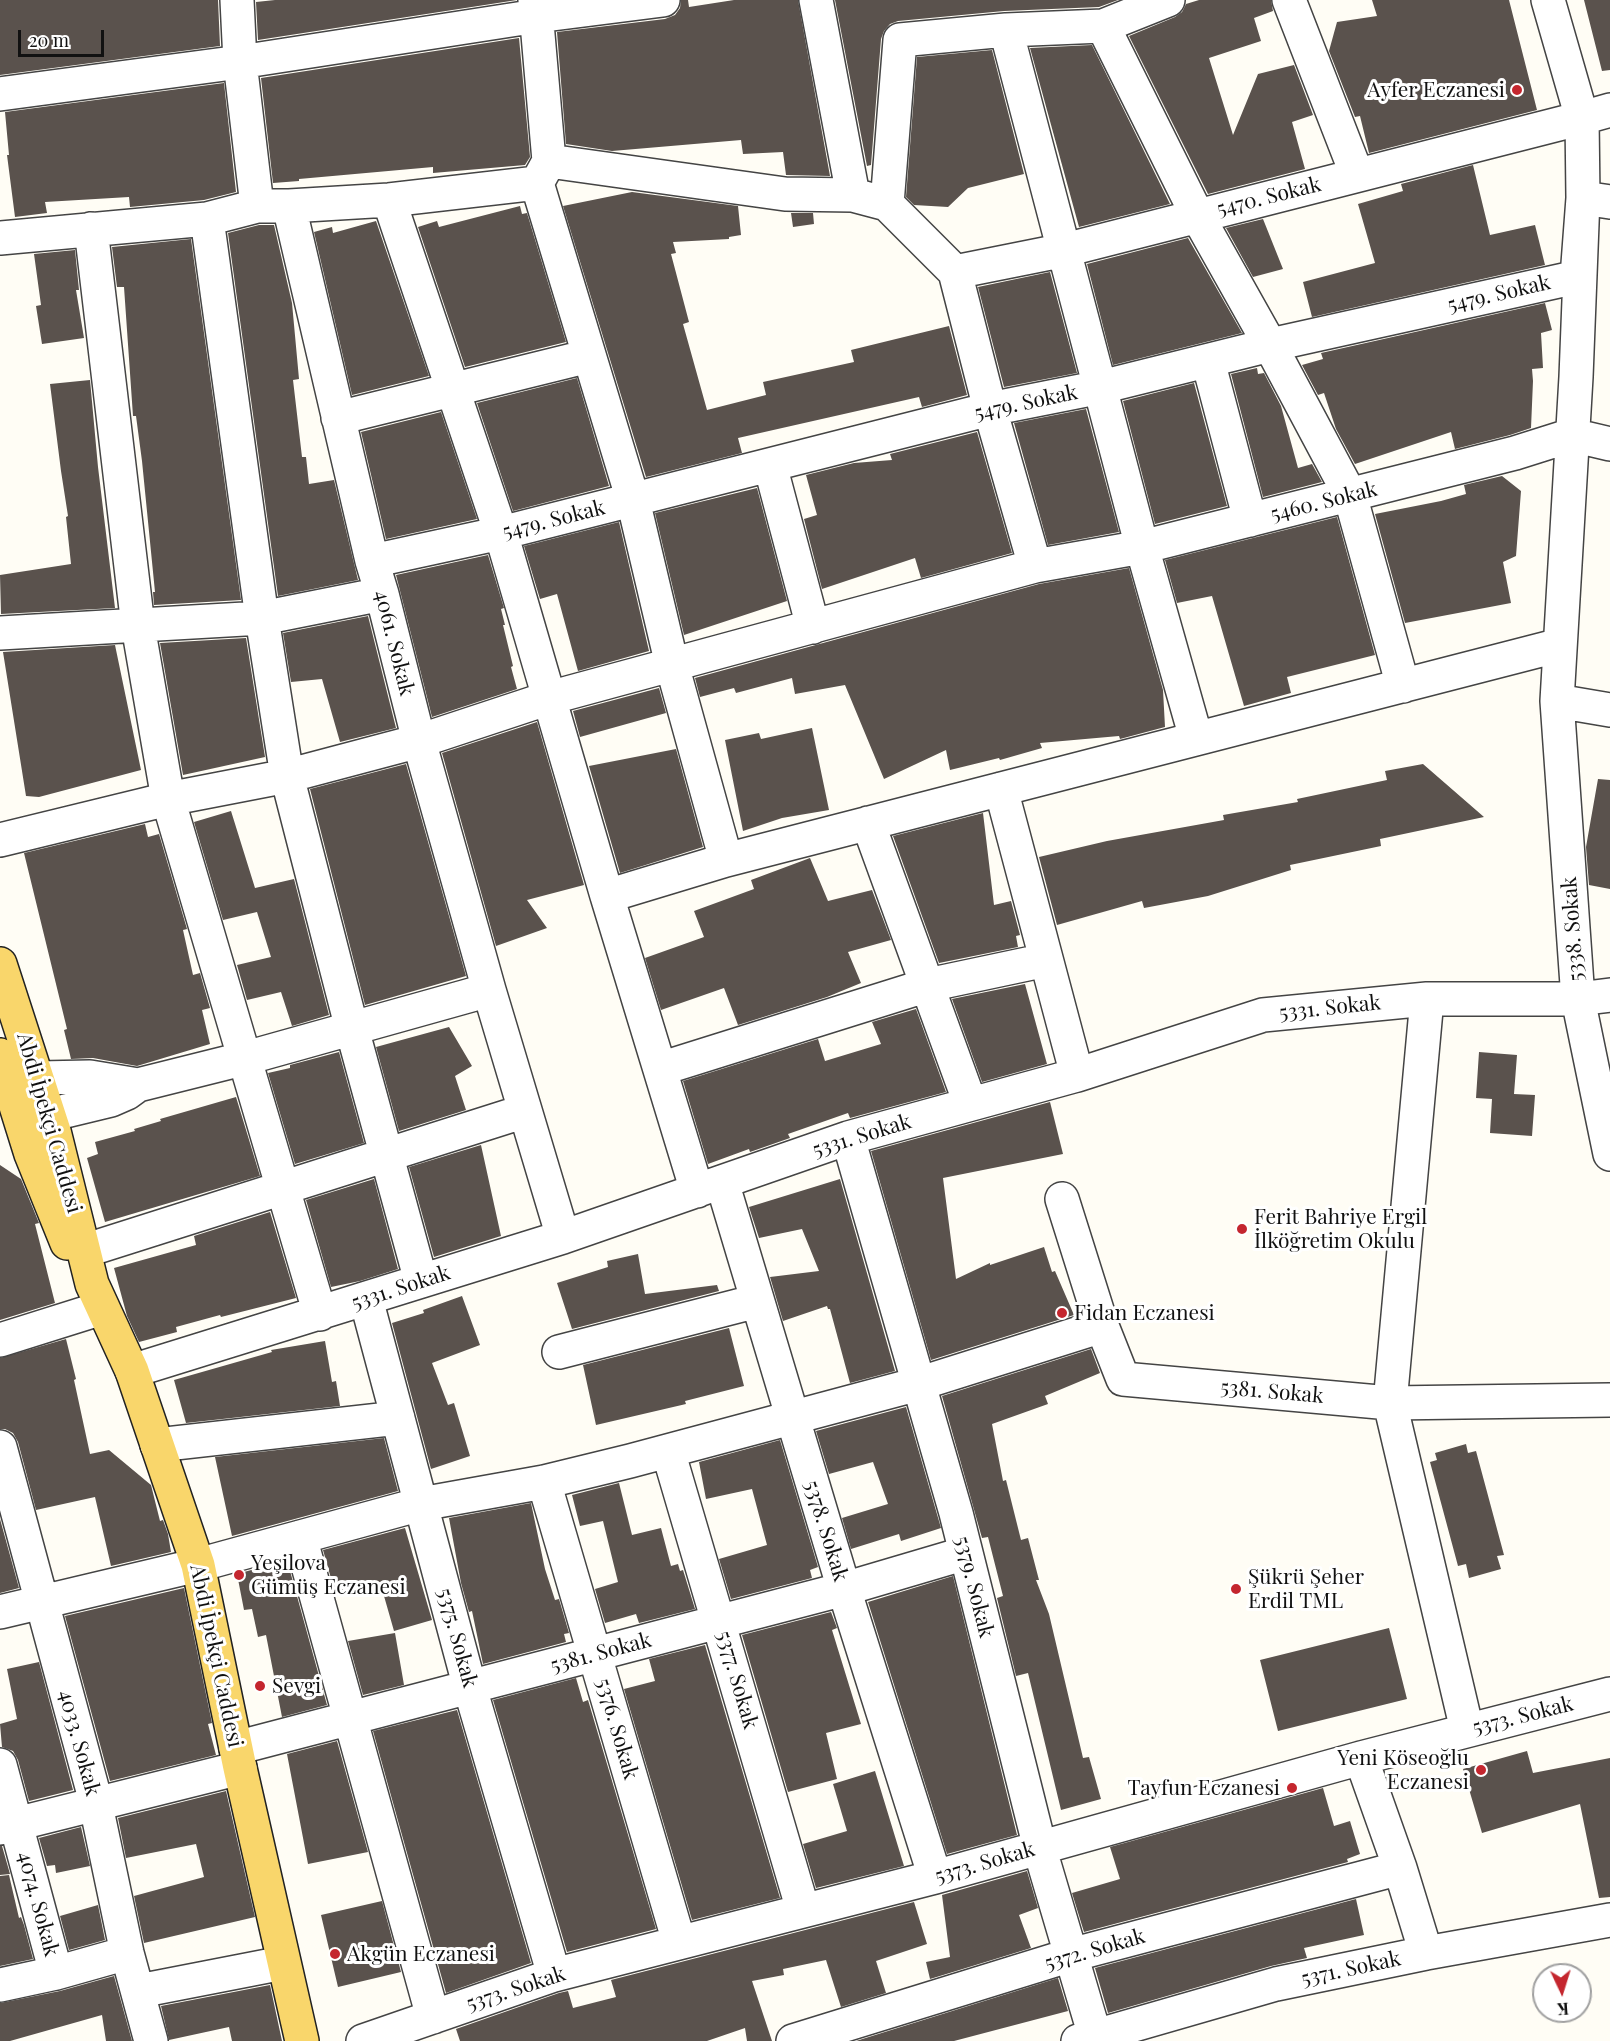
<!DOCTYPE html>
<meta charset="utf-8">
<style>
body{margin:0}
#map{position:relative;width:1610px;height:2041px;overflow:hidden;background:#fffdf5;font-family:"Playfair Display",serif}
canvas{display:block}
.north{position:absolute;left:1532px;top:1963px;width:60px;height:60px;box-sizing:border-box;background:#fff;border:2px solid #a0a0a0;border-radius:50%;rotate:176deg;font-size:16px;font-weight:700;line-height:24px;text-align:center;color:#111}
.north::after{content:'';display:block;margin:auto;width:21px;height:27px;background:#c4262e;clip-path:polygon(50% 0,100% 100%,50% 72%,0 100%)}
.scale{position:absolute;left:18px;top:30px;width:86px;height:27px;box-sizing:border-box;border:3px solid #111;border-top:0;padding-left:8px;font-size:18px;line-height:21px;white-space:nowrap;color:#111;-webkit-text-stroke:4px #fff;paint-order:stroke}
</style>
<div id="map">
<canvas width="1610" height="2041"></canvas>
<div class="north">K</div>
<div class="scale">20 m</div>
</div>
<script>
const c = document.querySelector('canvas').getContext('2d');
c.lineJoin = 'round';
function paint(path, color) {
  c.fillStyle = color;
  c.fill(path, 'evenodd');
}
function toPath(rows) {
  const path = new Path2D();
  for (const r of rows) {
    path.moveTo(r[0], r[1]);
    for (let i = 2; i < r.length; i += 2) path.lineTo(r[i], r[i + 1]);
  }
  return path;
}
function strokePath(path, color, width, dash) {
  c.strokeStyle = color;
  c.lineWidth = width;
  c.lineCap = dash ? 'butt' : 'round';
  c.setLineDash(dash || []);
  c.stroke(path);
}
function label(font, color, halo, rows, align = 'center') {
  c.font = font + ' "Playfair Display",serif';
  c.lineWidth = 6;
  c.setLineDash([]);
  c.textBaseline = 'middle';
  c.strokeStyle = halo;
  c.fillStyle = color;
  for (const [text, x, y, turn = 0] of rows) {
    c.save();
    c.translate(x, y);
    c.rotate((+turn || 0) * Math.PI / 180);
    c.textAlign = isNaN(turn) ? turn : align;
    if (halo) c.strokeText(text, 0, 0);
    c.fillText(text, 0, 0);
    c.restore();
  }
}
const building = toPath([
 [0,0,218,0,220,46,0,75],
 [275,0,517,0,258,40,256,2],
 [681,0,688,0,689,7,734,0,798,0,830,176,786,175,783,152,743,154,741,140,612,151,566,144,557,32,665,19,675,15,680,8],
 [835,0,1118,0,1099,7,1004,11,898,21,890,24,884,31,881,39,871,165,867,166],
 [1199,0,1271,0,1273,11,1254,18,1261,41,1209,58,1233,135,1258,74,1294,65,1313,115,1292,122,1305,169,1208,194,1129,36,1175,17,1182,12,1186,4],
 [1372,0,1509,0,1537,110,1369,153,1360,116,1355,117,1329,51,1337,22,1377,16],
 [1584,0,1610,0,1610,70,1602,71],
 [519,38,530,157,525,165,433,173,433,167,299,179,299,181,273,183,261,78],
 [1092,45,1170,204,1079,227,1030,48],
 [992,50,1024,174,968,188,948,207,914,205,906,197,917,57],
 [224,83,236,192,204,200,130,207,129,197,45,202,47,213,15,217,7,155,9,155,5,112],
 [1473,165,1490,235,1535,225,1545,265,1312,317,1303,282,1375,263,1358,204,1403,191,1401,184],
 [632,192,738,206,741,235,729,237,729,239,673,242,676,253,671,254,689,322,683,324,707,410,766,395,763,382,854,362,851,350,949,326,967,395,922,407,919,397,738,438,742,453,646,477,563,206],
 [520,206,522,214,527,213,566,342,465,367,418,227,437,221,439,227],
 [791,213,813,213,814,224,793,227],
 [1263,219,1283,269,1253,277,1226,228],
 [376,221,429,376,352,395,314,232,332,227,333,233],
 [259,225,274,225,292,303,299,379,293,380,302,457,306,457,309,484,334,480,358,580,278,596,228,233],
 [1188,238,1242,333,1113,365,1087,264],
 [191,239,241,600,154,605,153,592,155,592,142,461,136,416,133,416,124,287,117,287,112,247],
 [75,250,79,290,76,290,84,338,42,344,36,306,41,305,34,254],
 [1050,272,1077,373,1004,387,978,287],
 [1545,303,1552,330,1541,333,1543,368,1532,369,1533,381,1531,428,1510,435,1455,449,1451,432,1355,464,1336,429,1324,393,1318,395,1302,365,1323,359,1321,353],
 [1257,368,1258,374,1264,373,1281,406,1298,468,1312,464,1322,482,1263,497,1231,374],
 [577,378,609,486,513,511,477,403],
 [90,380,98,467,115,608,1,614,0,575,71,564,66,517,68,516,61,471,50,384],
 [1194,383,1227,506,1155,524,1123,401],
 [1086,409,1119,532,1048,545,1014,423],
 [441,412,477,519,386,539,361,432],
 [977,432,1012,553,921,578,915,558,822,589,804,519,817,515,806,475,854,463,892,460,890,454],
 [1502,476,1521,491,1516,556,1503,562,1511,603,1405,623,1375,514,1441,501,1466,494,1464,485],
 [757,488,787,601,684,635,655,513],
 [1337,517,1375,655,1287,677,1291,693,1244,706,1212,596,1177,603,1165,560],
 [619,522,649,651,578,671,557,594,540,599,524,546],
 [488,555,504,608,501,609,505,625,503,625,513,666,511,667,517,689,432,717,396,575],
 [1129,568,1163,690,1165,727,1120,739,1119,736,1040,743,1042,748,1000,760,999,758,950,770,946,750,884,779,845,685,795,694,792,678,736,693,734,688,700,697,695,678,1039,584],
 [368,616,396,728,340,742,322,679,291,682,283,633],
 [246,638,265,757,183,775,160,643],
 [115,645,141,770,39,797,26,796,3,652],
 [659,688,666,713,580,737,573,711],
 [537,722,584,885,527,900,547,928,496,946,442,753],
 [812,728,829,810,782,818,743,831,725,740,759,733,761,739],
 [676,749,703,847,620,873,589,766],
 [406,764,466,976,365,1005,310,789],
 [1423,764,1484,817,1380,839,1381,846,1290,865,1291,870,1208,896,1144,908,1142,901,1057,925,1039,857,1107,841,1224,820,1223,815,1298,802,1297,799,1387,780,1385,771],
 [1598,779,1610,780,1610,889,1589,885,1586,847],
 [231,811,255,888,294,879,329,1015,292,1026,281,992,247,1000,237,965,271,957,257,912,223,920,194,822],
 [983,813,994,905,1011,901,1020,935,1016,936,1018,947,939,963,893,836],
 [145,824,148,837,159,834,187,929,183,930,193,975,200,973,210,1008,202,1010,210,1044,137,1066,93,1058,71,1059,64,1030,67,1029,24,853],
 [810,858,828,901,872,890,891,940,848,952,861,983,827,997,738,1025,724,988,661,1010,645,958,704,937,694,911,754,889,751,880],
 [1025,984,1047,1064,982,1082,952,999],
 [916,1009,946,1092,850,1118,848,1113,788,1134,790,1138,750,1152,749,1149,708,1164,683,1081,818,1039,825,1061,881,1044,872,1022],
 [449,1027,472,1066,455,1076,466,1110,399,1131,376,1047],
 [339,1052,364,1143,295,1164,268,1073,290,1068,290,1065],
 [1479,1052,1517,1055,1514,1094,1535,1095,1532,1136,1490,1133,1492,1099,1476,1098],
 [236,1097,260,1176,105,1222,87,1158,98,1154,95,1142,135,1131,134,1129,161,1121,160,1119],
 [1050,1102,1063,1154,943,1178,956,1279,990,1263,990,1265,1044,1247,1052,1272,1055,1271,1074,1315,931,1360,871,1151],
 [481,1145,501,1236,434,1257,409,1167],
 [0,1165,21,1179,39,1223,35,1224,55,1303,0,1320],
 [374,1179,398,1269,360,1281,331,1287,306,1200],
 [840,1179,895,1371,850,1383,830,1309,828,1309,827,1306,783,1321,770,1277,819,1271,802,1229,759,1238,749,1207],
 [270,1212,296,1298,221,1317,220,1315,176,1327,177,1332,139,1342,127,1316,114,1268,196,1245,194,1236],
 [638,1254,645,1294,717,1285,719,1291,572,1329,557,1283,608,1267,607,1261],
 [462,1296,480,1345,432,1363,448,1405,454,1403,470,1456,431,1469,392,1323,424,1313,423,1310],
 [729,1328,744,1386,685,1401,686,1404,596,1425,583,1365],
 [66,1339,76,1379,74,1380,90,1454,109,1450,151,1485,160,1521,163,1520,168,1534,171,1552,111,1566,95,1497,36,1510,18,1442,13,1433,5,1429,0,1429,0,1358],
 [325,1341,332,1382,336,1381,340,1406,186,1423,174,1380,272,1352,271,1350],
 [1091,1349,1100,1373,1045,1396,1048,1404,992,1424,1003,1481,1006,1480,1021,1540,1028,1538,1039,1580,1036,1580,1049,1614,1083,1758,1089,1757,1101,1799,1061,1810,1028,1673,1016,1676,997,1598,1003,1596,988,1537,982,1538,942,1396],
 [906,1407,941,1528,901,1541,899,1534,851,1549,842,1518,888,1504,873,1462,829,1474,816,1431],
 [384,1438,398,1491,232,1536,215,1457],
 [780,1440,818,1567,810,1570,812,1578,731,1599,719,1559,767,1545,752,1489,706,1499,699,1462],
 [1466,1444,1468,1453,1476,1451,1504,1555,1497,1556,1501,1569,1469,1578,1466,1564,1458,1566,1430,1462,1437,1460,1435,1453],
 [619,1483,632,1535,661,1528,671,1566,678,1564,680,1571,683,1570,695,1609,639,1623,636,1614,605,1623,595,1589,618,1582,603,1521,580,1526,572,1495],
 [531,1503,545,1569,555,1600,559,1599,569,1633,564,1634,566,1642,483,1664,472,1611,469,1612,461,1583,449,1518],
 [0,1519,19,1588,0,1593],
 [405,1528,432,1620,394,1631,380,1582,336,1596,323,1550],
 [287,1560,327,1705,282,1717,266,1635,258,1637,252,1609,244,1610,237,1574],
 [953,1576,1017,1835,947,1854,868,1602],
 [184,1588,212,1723,208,1724,216,1755,110,1781,65,1616],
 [831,1612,837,1628,832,1630,861,1724,826,1733,837,1779,788,1792,742,1635],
 [1389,1628,1407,1699,1278,1731,1260,1660],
 [395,1633,404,1685,363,1695,348,1641],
 [705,1645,780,1898,692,1920,624,1689,655,1681,649,1659],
 [39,1662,73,1790,29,1801,18,1760,13,1751,2,1747,0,1724,17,1719,7,1669],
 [576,1678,583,1702,588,1700,656,1929,567,1952,493,1700],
 [457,1710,531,1963,446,1993,373,1731],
 [337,1741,368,1852,308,1864,287,1754],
 [1527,1751,1533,1773,1610,1758,1610,1897,1599,1898,1580,1804,1482,1833,1463,1769],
 [875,1771,904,1866,816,1888,803,1844,847,1831,833,1784],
 [1323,1788,1334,1826,1350,1821,1360,1854,1347,1859,1348,1862,1084,1932,1072,1893,1120,1879,1110,1847],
 [226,1791,255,1917,144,1943,134,1896,204,1877,196,1844,126,1858,118,1818],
 [81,1827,90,1866,56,1873,55,1865,47,1866,39,1838],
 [0,1846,2,1846,10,1874,0,1875],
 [1027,1871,1038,1908,1019,1915,1031,1948,930,1979,926,1962,950,1957,942,1895],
 [9,1875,19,1918,21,1917,24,1925,33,1959,0,1966,0,1876],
 [1356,1899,1364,1935,1304,1948,1307,1958,1271,1966,1108,2013,1095,1968],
 [382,1901,401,1972,338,1987,321,1915],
 [914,1902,927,1944,876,1961,886,1993,841,2007,826,1960,783,1969,784,1975,752,1981,772,2041,747,2041,745,2028,707,2041,460,2041,456,2029,559,1993,568,1991,573,2008,616,1997,611,1980],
 [98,1905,105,1940,69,1950,60,1916],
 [114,1976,132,2041,106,2041,102,2015,10,2041,0,2041,0,2003,60,1991],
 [1058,1978,1068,2011,954,2041,856,2041],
 [270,1985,282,2041,232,2041,229,2027,169,2040,161,2006]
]);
const minor = toPath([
 [237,0,240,62,257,206],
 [535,0,549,161],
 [816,0,853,195],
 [1168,0,1103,26,1006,30,1142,547,1196,738],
 [1289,0,1357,175],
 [1548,0,1582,118,1610,110],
 [1103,26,1197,215,1270,345,1350,495,1403,686],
 [0,94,240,62,537,16,663,0],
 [548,163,537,183,389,200,289,206,372,561,382,594,419,741,489,990,563,1237],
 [537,183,633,500,672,665,726,860,1560,645],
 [389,200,501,533,607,896,726,860],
 [887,204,900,40,1006,30],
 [207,219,262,618,287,776,352,1029,421,1281],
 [91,229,138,626,168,799,320,1314],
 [0,238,207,219,257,206,289,206],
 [955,272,1065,250,1582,118,1583,198,1576,377,1557,701,1578,999,1610,1154],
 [1208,361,1250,520],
 [338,418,589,356],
 [770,465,813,627],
 [372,561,501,533,990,409,1101,387,1270,345,1577,277,1583,198,1610,202],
 [1035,566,1142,547,1515,453,1572,435,1610,444],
 [0,633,262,618,382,594],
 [1557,701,1610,710],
 [1001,789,1077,1075],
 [868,823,970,1103],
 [0,840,168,799,287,776,419,741,549,698,1035,566,990,409,955,272,887,204,853,195,785,194,549,161],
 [607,896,697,1191],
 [1427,999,1390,1403,1467,1730],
 [660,1069,928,985,1046,960],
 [38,1078,90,1077,138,1085],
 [49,1115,111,1100,127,1093,138,1085,246,1058,489,990],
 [848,1138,956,1513,1043,1860,1095,2036],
 [722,1182,844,1589,935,1877],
 [1062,1199,1102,1326,1123,1379,1390,1403,1610,1400],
 [84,1251,525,1111],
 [366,1299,470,1688,554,1975],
 [0,1340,102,1308],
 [559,1352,757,1301],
 [132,1371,563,1237,848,1138,1077,1075,1263,1015,1427,999,1578,999,1610,995],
 [157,1445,398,1418],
 [0,1447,93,1791,127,1953,151,2041],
 [668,1451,803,1910],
 [544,1482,679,1942],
 [300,1537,433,2017],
 [0,1612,198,1565,421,1504,544,1482,630,1461,918,1384,1102,1326],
 [236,1748,844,1589,966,1553],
 [0,1765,56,1973],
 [0,1828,240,1768],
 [1426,1953,1610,1920],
 [0,1985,56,1973,127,1953],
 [139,1991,283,1963],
 [363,2041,554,1975,935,1877,1361,1758,1610,1694],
 [793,2041,1071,1955,1400,1868],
 [1078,2041,1276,1984,1426,1953,1400,1868,1361,1758]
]);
const major = toPath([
 [0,964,54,1131,92,1284,132,1371,198,1565,240,1768,302,2041],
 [0,1055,31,1154,67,1243]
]);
const markers = [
 [1517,90,6,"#c4262e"],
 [1242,1229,6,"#c4262e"],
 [1062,1313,6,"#c4262e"],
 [239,1575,6,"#c4262e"],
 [1236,1589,6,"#c4262e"],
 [260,1686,6,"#c4262e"],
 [1481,1770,6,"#c4262e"],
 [1292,1788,6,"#c4262e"],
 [335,1954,6,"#c4262e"]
];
const poiNames = [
 ["Ayfer Eczanesi",1505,90,"right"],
 ["Ferit Bahriye Ergil",1254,1217],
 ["İlköğretim Okulu",1254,1241],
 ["Fidan Eczanesi",1074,1313],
 ["Yeşilova",251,1563],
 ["Gümüş Eczanesi",251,1587],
 ["Şükrü Şeher",1248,1577],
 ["Erdil TML",1248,1601],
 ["Sevgi",272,1686],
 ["Yeni Köseoğlu",1469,1758,"right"],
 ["Eczanesi",1469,1782,"right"],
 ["Tayfun Eczanesi",1280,1788,"right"],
 ["Akgün Eczanesi",347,1954]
];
const streetNames = [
 ["5470. Sokak",1269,197,-14],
 ["5479. Sokak",1499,294,-13],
 ["5479. Sokak",1026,403,-12],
 ["5460. Sokak",1324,502,-14],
 ["5479. Sokak",554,520,-14],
 ["4061. Sokak",394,643,76],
 ["5338. Sokak",1573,929,-94],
 ["5331. Sokak",1330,1008,-6],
 ["Abdi İpekçi Caddesi",49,1123,74],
 ["5331. Sokak",862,1136,-17],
 ["5331. Sokak",401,1288,-18],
 ["5381. Sokak",1272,1392,5],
 ["5378. Sokak",826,1531,73],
 ["5379. Sokak",974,1587,76],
 ["5375. Sokak",457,1638,75],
 ["5381. Sokak",601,1653,-15],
 ["Abdi İpekçi Caddesi",216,1656,78],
 ["5377. Sokak",737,1680,74],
 ["5373. Sokak",1523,1716,-14],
 ["5376. Sokak",617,1729,74],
 ["4033. Sokak",79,1743,75],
 ["5373. Sokak",985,1863,-16],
 ["4074. Sokak",38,1904,75],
 ["5372. Sokak",1095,1950,-16],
 ["5371. Sokak",1351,1969,-12],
 ["5373. Sokak",516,1989,-18]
];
paint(building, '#5a524d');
strokePath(minor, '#444', 36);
strokePath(major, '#222', 36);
strokePath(minor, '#fff', 33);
strokePath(major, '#f9d66b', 33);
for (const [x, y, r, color] of markers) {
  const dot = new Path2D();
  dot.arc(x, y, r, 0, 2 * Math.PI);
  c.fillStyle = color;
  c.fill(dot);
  strokePath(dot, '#fff', 2);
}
label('21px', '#111', '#fff', poiNames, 'left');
label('21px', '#111', '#fff', streetNames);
</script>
